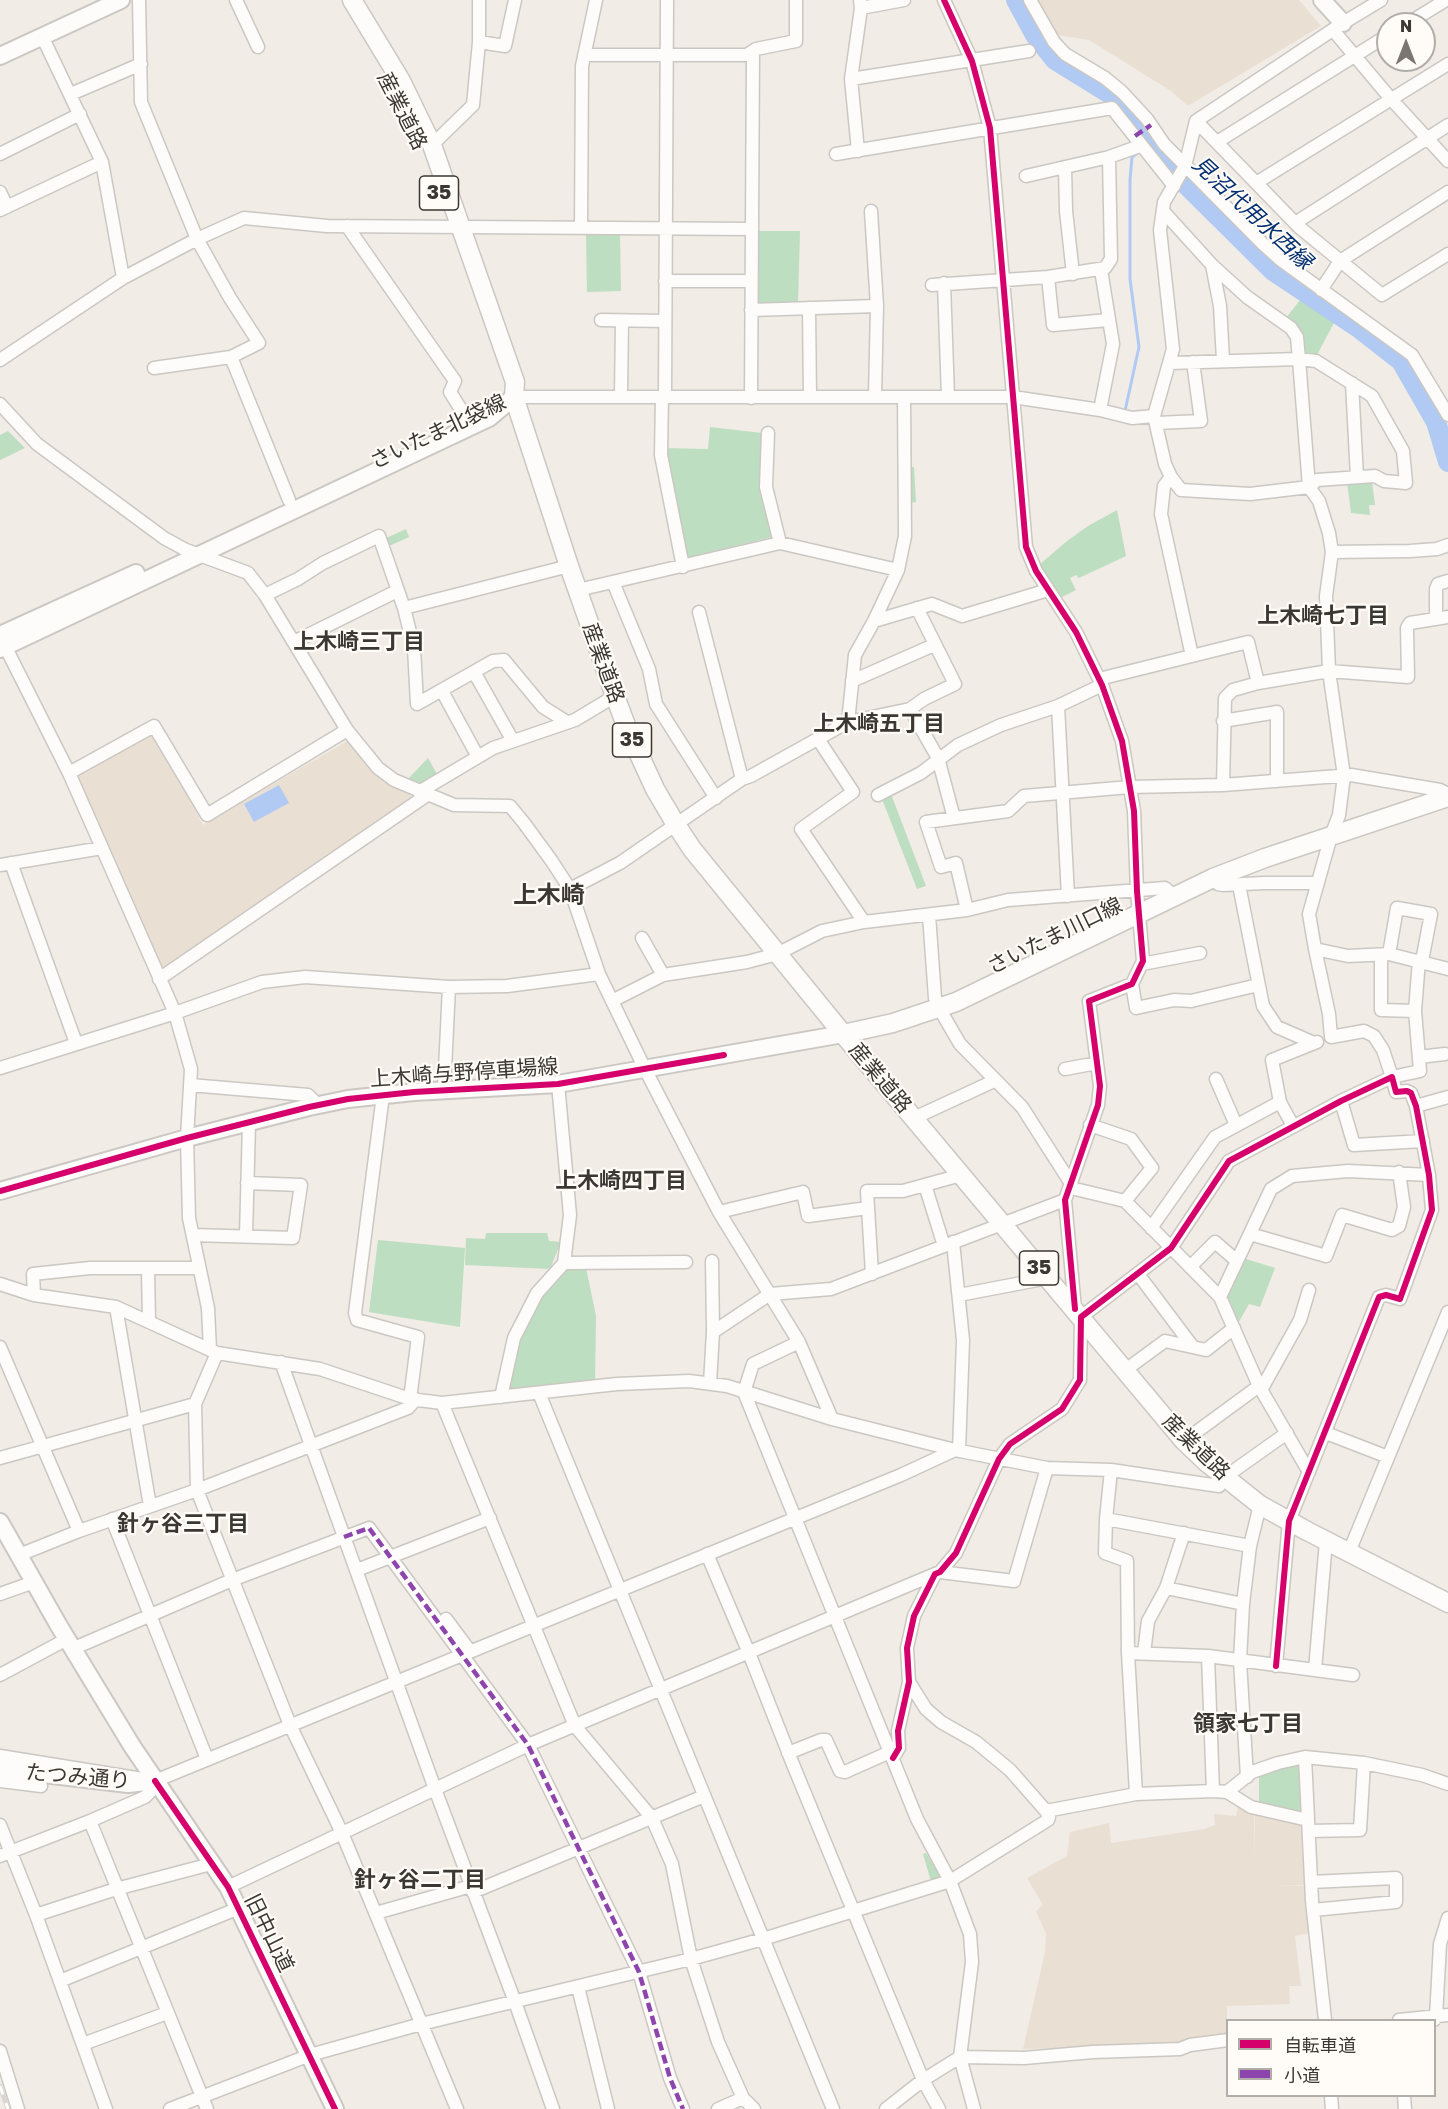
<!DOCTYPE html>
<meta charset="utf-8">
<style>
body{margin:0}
#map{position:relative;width:1448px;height:2109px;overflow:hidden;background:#f1ece6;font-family:"Golos Text","Noto Sans JP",sans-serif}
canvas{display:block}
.legend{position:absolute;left:1226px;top:2019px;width:210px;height:78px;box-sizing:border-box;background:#fffbf6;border:2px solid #b1ada8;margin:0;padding:8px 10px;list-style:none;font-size:18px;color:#3b3733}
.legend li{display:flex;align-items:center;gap:12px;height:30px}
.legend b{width:30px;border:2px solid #b1ada8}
.north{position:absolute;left:1376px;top:12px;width:60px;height:60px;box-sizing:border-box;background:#fffbf6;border:2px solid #b1ada8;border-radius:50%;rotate:0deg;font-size:16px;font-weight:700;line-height:24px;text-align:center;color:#3b3733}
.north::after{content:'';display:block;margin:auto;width:21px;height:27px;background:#7b7672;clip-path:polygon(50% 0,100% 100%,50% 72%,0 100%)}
</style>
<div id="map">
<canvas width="1448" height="2109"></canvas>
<ul class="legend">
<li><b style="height:8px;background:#d6006c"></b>自転車道</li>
<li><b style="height:8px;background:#8e44ad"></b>小道</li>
</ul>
<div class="north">N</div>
</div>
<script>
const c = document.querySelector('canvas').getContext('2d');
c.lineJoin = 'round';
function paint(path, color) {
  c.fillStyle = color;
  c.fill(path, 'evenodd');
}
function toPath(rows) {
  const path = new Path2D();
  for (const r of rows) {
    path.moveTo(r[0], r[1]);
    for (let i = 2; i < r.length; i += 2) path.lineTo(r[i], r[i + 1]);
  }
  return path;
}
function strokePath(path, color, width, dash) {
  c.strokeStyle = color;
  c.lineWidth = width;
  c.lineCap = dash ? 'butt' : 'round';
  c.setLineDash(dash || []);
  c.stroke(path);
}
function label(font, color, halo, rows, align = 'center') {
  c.font = font + ' "Golos Text","Noto Sans JP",sans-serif';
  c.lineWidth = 4.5;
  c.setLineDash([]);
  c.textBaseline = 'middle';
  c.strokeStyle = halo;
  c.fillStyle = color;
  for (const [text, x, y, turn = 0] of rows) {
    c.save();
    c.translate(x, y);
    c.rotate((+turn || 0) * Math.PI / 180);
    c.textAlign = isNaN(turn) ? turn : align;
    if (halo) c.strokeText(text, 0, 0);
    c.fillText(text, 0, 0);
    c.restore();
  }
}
const built = toPath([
 [1036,0,1299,0,1321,26,1188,106,1171,91,1089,40,1056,35],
 [155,733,203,825,349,740,407,790,412,799,164,970,74,776],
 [1239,1803,1254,1811,1255,1864,1255,1811,1303,1824,1306,1885,1276,1886,1306,1886,1309,1933,1295,1936,1301,1986,1289,1986,1290,2004,1227,2006,1227,2035,1176,2045,1023,2049,1045,1952,1046,1934,1036,1911,1043,1905,1027,1878,1067,1856,1070,1832,1109,1823,1111,1843,1205,1829,1215,1825,1214,1814,1236,1816]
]);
const green = toPath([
 [756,231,800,231,798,304,757,307],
 [620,234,621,291,587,292,586,235],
 [1300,300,1335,321,1317,355,1308,355,1304,352,1302,334,1296,326,1286,318],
 [710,427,762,433,762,485,772,537,686,558,663,448,708,449],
 [8,431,25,448,0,460,0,435],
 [906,467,914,467,916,502,909,503],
 [1370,480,1372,482,1375,505,1369,505,1370,515,1351,513,1347,482],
 [1117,510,1126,556,1079,578,1076,575,1070,578,1076,590,1062,597,1039,565,1067,541,1088,526],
 [406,529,409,537,387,547,384,539],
 [428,758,437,774,416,786,407,780],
 [891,794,926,886,917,889,882,799],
 [486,1233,547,1233,549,1241,561,1242,550,1269,465,1265,466,1238,485,1239],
 [378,1240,465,1248,460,1327,369,1312],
 [1243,1258,1275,1268,1260,1307,1249,1304,1236,1327,1226,1298],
 [564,1263,585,1263,596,1316,595,1386,501,1397,514,1338],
 [1299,1762,1303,1766,1304,1813,1259,1804,1259,1774],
 [926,1853,941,1878,932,1885,923,1854]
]);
const water = toPath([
 [279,785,289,803,254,822,244,804]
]);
const stream = toPath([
 [1125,411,1139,347,1130,279,1130,180,1132,157,1139,152]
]);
const river = toPath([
 [1016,0,1035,35,1055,60,1110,94,1128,113,1168,167,1273,271,1360,329,1401,361,1436,422,1448,462]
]);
const street = toPath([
 [139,0,141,102,197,239,230,298,259,343,231,357,154,368],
 [236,0,258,47],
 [944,0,972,61,990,128,1026,547,1036,571,1076,632,1102,685,1122,741,1134,811,1137,891,1143,961,1132,984,1089,1001,1100,1086,1098,1105,1065,1200,1075,1309],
 [1030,0,1054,42,1065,54,1105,78,1122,92,1147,119,1164,144,1263,244,1282,261,1412,355,1448,415],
 [1381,0,1343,23,1196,121,1185,166,1164,202,1160,230,1173,349,1154,416,1165,464,1171,477,1181,490,1250,494,1309,487,1319,501,1329,533,1332,552,1326,596,1329,671,1344,776,1339,815,1331,836,1309,914,1315,949,1348,956,1389,954,1448,969],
 [861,8,904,0],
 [1407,24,1446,0],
 [1333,30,1391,99,1448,161],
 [42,36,102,162,123,278],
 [479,42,505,46,515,0],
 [584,55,747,55,756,49,796,41,796,0],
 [851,79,1029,51],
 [71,94,141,64],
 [1196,121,1299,227,1382,295,1448,254],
 [1217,142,1388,35],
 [432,145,473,105,479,42,479,0],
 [858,151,851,79,861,8,860,0],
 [0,154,80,114],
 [836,154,1112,108,1174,186],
 [1065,167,1066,211,1073,274],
 [1026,176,1109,157,1137,147,1139,142],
 [1256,183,1448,64],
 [0,192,7,207],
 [0,210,102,162],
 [871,211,877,306],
 [1163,211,1212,265,1247,297,1291,328,1297,337,1299,359,1309,487,1317,480,1375,476,1384,481,1406,483,1403,451,1372,396,1316,361,1299,359,1169,363],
 [1295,223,1448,125],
 [347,226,455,381,450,392,467,419],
 [581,228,582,66,596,0],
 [1212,265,1220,306,1223,360],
 [1048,277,1053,325,1108,320],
 [665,281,751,281],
 [944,283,948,397],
 [932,285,1048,277,1105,268,1111,259,1109,157],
 [1321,290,1340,261,1448,192],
 [809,308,810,397],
 [751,310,877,306,875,396],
 [601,320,665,321],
 [231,357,289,500],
 [0,360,123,278,197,239,244,218,327,226,751,229],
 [1352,383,1357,477],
 [621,396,622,321],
 [662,396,661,455,683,567],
 [665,396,667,0],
 [514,397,1013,397,1100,410,1132,418,1154,416],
 [751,398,753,53],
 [0,404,37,444,164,538,186,550,248,573,265,595,347,730,378,768,394,780,454,805,510,806,524,823,551,860,570,889,599,974,645,1069,719,1212,799,1342,832,1419],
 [1100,410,1113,344,1101,270],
 [1157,423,1201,421,1193,362],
 [768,433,766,487,780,543],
 [1171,477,1164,486,1161,514,1192,656],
 [1332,552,1410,551,1437,549,1448,545],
 [613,582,649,669,656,704,716,798],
 [578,590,780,543,898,570],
 [265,595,298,579,323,563,379,536,404,608,569,566],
 [404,608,414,648,417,704,493,661,504,660,543,707,567,722],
 [699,612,742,779],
 [1436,618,1436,589,1438,584,1448,581],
 [874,621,898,570,905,536,904,397],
 [294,642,397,591],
 [9,654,69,773,175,1013,191,1069,187,1138,189,1218,208,1308,210,1350],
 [474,672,513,741],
 [1099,679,1248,642,1258,683],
 [852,681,934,645],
 [442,691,478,757],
 [1058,706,1068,896],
 [910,709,938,758,954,818],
 [1223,721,1277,712,1277,781],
 [848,722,855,655,874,621,932,604,962,616,1048,590],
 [818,739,853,792,801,829,864,922],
 [69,773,154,726,207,815,347,730],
 [1223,785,1225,698,1233,690,1258,683,1329,671,1408,677,1407,628,1410,623,1448,617],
 [419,792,493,748,575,720,615,696],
 [878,795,921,773,958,745,1001,725,1058,706,1102,685],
 [11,863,76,1043],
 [0,865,102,848],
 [1213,878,1218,884,1223,885,1264,883,1317,883],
 [1239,885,1263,1006,1277,1027,1314,1043],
 [570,889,620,863,742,779,751,776,848,722,910,709,924,699,955,684,917,608],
 [967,910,956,863,941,867,926,822,1008,811,1024,796,1130,787,1223,785,1351,775,1440,790,1448,794],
 [929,915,935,998,939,1008,960,1044,1022,1107,1072,1185],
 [642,938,663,975,747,962,777,954,822,931,864,922,967,910,1008,900,1165,888,1174,896],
 [1315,949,1329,1014,1331,1037,1364,1031,1374,1036,1383,1050,1392,1077,1420,1071,1415,1011,1419,960],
 [1389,954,1397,908,1431,914,1422,961],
 [1381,955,1381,1010,1415,1011],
 [1142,964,1200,953],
 [159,979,427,795],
 [1132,984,1136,1008,1174,1000,1191,1001,1258,985],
 [612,1001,663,975],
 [1419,1057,1445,1054],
 [0,1068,175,1013,262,982,305,977,449,987,507,986,599,974],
 [1065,1069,1097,1063],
 [1216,1079,1236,1125],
 [190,1085,308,1095,318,1105],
 [444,1090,449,987],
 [383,1095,355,1313,357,1320,418,1337,410,1399],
 [1341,1101,1354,1145,1423,1141],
 [1416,1106,1448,1097],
 [914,1118,994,1081],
 [1090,1125,1131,1139,1152,1168,1125,1201],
 [1293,1126,1280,1102,1272,1060,1317,1042],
 [925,1185,944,1246],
 [1071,1188,1125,1201,1220,1297,1259,1386,1309,1472],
 [719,1212,803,1192,808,1216,868,1208],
 [1151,1228,1215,1137,1280,1102],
 [1250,1234,1326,1256,1342,1215,1392,1230,1399,1226,1404,1207,1399,1172],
 [193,1235,293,1238,301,1185,247,1183],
 [246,1236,249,1123],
 [953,1242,963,1340,959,1451],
 [712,1261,713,1332],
 [564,1263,686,1262],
 [1190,1267,1215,1242,1237,1261],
 [148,1268,149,1322],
 [872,1274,867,1191,903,1191,961,1175],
 [1138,1274,1193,1347],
 [0,1284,34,1295,116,1307,217,1353,320,1369,410,1399,442,1403,617,1384,689,1381,727,1386,832,1419,955,1450,1047,1468,1111,1470,1219,1486,1225,1477,1287,1433],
 [34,1295,33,1274,90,1268,199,1268],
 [959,1295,1048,1278],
 [1220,1297,1271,1189,1292,1176,1348,1171,1429,1175],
 [116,1307,150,1506],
 [799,1342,753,1364,744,1392,917,1819,950,1881,970,1934,972,1962,960,2057,974,2109],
 [0,1347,79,1531],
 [217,1353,195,1404,197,1490,290,1725,342,1833,457,2109],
 [281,1362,435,1789,515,2002,553,2109],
 [1124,1371,1165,1341,1206,1350,1234,1328],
 [710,1383,713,1332,770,1294,831,1289,1065,1200],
 [1261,1390,1300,1320,1309,1290],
 [539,1393,833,2109],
 [501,1397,514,1338,537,1293,564,1263,570,1215,558,1084],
 [442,1403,575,1726,652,1818,672,1864,691,1959,718,2042,743,2098,754,2109],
 [1326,1433,1388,1457],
 [1184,1441,1259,1386],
 [0,1458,195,1404],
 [1111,1470,1106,1519,1105,1553,1127,1561,1128,1653,1136,1794],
 [112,1519,207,1759],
 [1106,1519,1250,1546],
 [1349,1552,1448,1312],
 [707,1554,749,1653,792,1762,923,2080,939,2109],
 [19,1555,79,1531,197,1490,408,1408,416,1399],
 [357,1570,490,1518],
 [940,1572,1014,1581,1047,1468],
 [1166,1588,1243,1604],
 [0,1594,34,1582],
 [446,1619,470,1651],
 [72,1649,232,1580,369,1528,528,1745,639,1972,670,2078,683,2109],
 [1128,1653,1208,1656,1353,1675],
 [1144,1653,1148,1621,1166,1588,1184,1533],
 [1208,1656,1213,1791],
 [1315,1670,1326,1541],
 [0,1675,67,1639],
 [788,1753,821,1740,826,1740,840,1771,845,1772,890,1752],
 [0,1756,155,1781,901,1475,955,1450],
 [1305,1757,1312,1901,1325,2020],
 [893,1758,899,1748,898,1731,909,1682,907,1648,914,1616,935,1574,940,1572,956,1553,999,1459,1010,1444,1062,1409,1080,1380,1081,1317,1171,1248,1229,1161,1341,1101,1392,1077,1396,1092,1407,1091,1411,1093,1416,1106,1429,1175,1432,1210,1400,1299,1386,1295,1379,1297,1289,1521,1276,1666],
 [1247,1777,1240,1661,1243,1604,1250,1546,1260,1505],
 [0,1781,41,1786],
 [1227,1792,1252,1772,1278,1763,1305,1757,1364,1763,1422,1775,1448,1784],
 [1046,1811,1136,1794,1213,1791,1227,1792,1251,1807,1308,1820],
 [90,1821,207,2109],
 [0,1825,36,1915,106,2109],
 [1309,1831,1360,1830,1364,1763],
 [0,1856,90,1821,145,1797,150,1792,155,1781],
 [1311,1882,1396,1878,1396,1902,1313,1910],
 [228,1887,528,1745,935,1574],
 [473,1892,704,1796],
 [376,1913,471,1886],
 [36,1915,116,1889,211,1864],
 [60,1981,239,1908],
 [578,1987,608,2109],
 [1399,2020,1448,2015],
 [1434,2020,1436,2017,1440,1944,1448,1918],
 [83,2044,167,2013],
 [0,2051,18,2109],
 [1331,2096,1332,2109],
 [1404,2096,1405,2109],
 [170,2109,310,2055,421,2024,691,1959,763,1939,950,1881,1048,1820,1049,1817,1046,1811,1010,1770,976,1742,941,1722,926,1709,909,1682],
 [718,2109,743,2098],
 [886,2109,923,2080,960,2057,1024,2058,1093,2052,1180,2049,1190,2045,1228,2040]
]);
const secondary = toPath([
 [1322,0,1343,23],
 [0,56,121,0],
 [0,635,136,573],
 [0,649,489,418,514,397],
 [0,1191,187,1138,309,1107,348,1099,414,1092,558,1084,843,1034],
 [0,1522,59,1626,132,1746,228,1887,335,2109],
 [0,1769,128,1784,155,1781]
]);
const primary = toPath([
 [352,0,401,81,432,145,515,382,514,397,569,566,615,696,627,728,655,789,675,823,692,849,843,1034,1184,1441,1206,1462,1260,1505,1307,1531,1448,1603],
 [843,1034,893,1023,956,1002,1213,878,1265,858,1448,797]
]);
const rail = toPath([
 [0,2086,8,2109]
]);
const quiet = toPath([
 [1135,136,1151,125],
 [344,1537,369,1528,528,1745,639,1972,670,2078,683,2109]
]);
const cycleway = toPath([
 [944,0,972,61,990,128,1026,547,1036,571,1076,632,1102,685,1122,741,1134,811,1137,891,1143,961,1132,984,1089,1001,1100,1086,1098,1105,1065,1200,1075,1309],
 [0,1191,187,1138,309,1107,348,1099,414,1092,558,1084,724,1055],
 [893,1758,899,1748,898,1731,909,1682,907,1648,914,1616,935,1574,940,1572,956,1553,999,1459,1010,1444,1062,1409,1080,1380,1081,1317,1171,1248,1229,1161,1341,1101,1392,1077,1396,1092,1407,1091,1411,1093,1416,1106,1429,1175,1432,1210,1400,1299,1386,1295,1379,1297,1289,1521,1276,1666],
 [155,1781,228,1887,335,2109]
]);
const shields = [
 [439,193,39],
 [632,740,39],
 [1039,1268,39]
];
const shieldNames = [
 ["35",439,193],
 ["35",632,740],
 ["35",1039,1268]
];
const streetNames = [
 ["産業道路",402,111,63],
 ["さいたま北袋線",438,432,-25],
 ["産業道路",603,663,70],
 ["さいたま川口線",1055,936,-26],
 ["上木崎与野停車場線",464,1073,-4],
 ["産業道路",880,1078,50],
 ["産業道路",1196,1447,44],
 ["たつみ通り",78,1777,5],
 ["旧中山道",269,1933,64]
];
const waterNames = [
 ["見沼代用水西縁",1252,213,43]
];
const neighbourhoodNames = [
 ["上木崎七丁目",1323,616],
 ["上木崎三丁目",359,642],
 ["上木崎五丁目",879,724],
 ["上木崎四丁目",621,1181],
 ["針ヶ谷三丁目",183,1524],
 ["領家七丁目",1248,1724],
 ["針ヶ谷二丁目",420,1880]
];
const quarterNames = [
 ["上木崎",549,895]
];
paint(built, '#eadfd3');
paint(green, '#bddec0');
paint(water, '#b1caf3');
strokePath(stream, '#b1caf3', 3);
strokePath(river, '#b1caf3', 20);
strokePath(street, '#cbc7c2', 15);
strokePath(secondary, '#cbc7c2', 20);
strokePath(primary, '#cbc7c2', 21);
strokePath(street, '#fdfcfb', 12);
strokePath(secondary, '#fdfcfb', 16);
strokePath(primary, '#fdfcfb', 18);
strokePath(rail, '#d8d7d5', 5);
strokePath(rail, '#fffbf6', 3, [9]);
strokePath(quiet, '#8e44ad', 4.5, [9, 4.5]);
strokePath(cycleway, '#d6006c', 6);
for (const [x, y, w] of shields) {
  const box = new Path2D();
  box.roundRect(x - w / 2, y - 17, w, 34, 4.5);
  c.fillStyle = '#fffbf6';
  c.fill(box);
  strokePath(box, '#3b3733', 1.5);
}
label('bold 20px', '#3b3733', null, shieldNames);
label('21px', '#3b3733', '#fffbf6', streetNames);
label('italic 22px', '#043172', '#fffbf6', waterNames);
label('bold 22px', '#3b3733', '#fffbf6', neighbourhoodNames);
label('bold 24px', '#3b3733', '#fffbf6', quarterNames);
</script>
